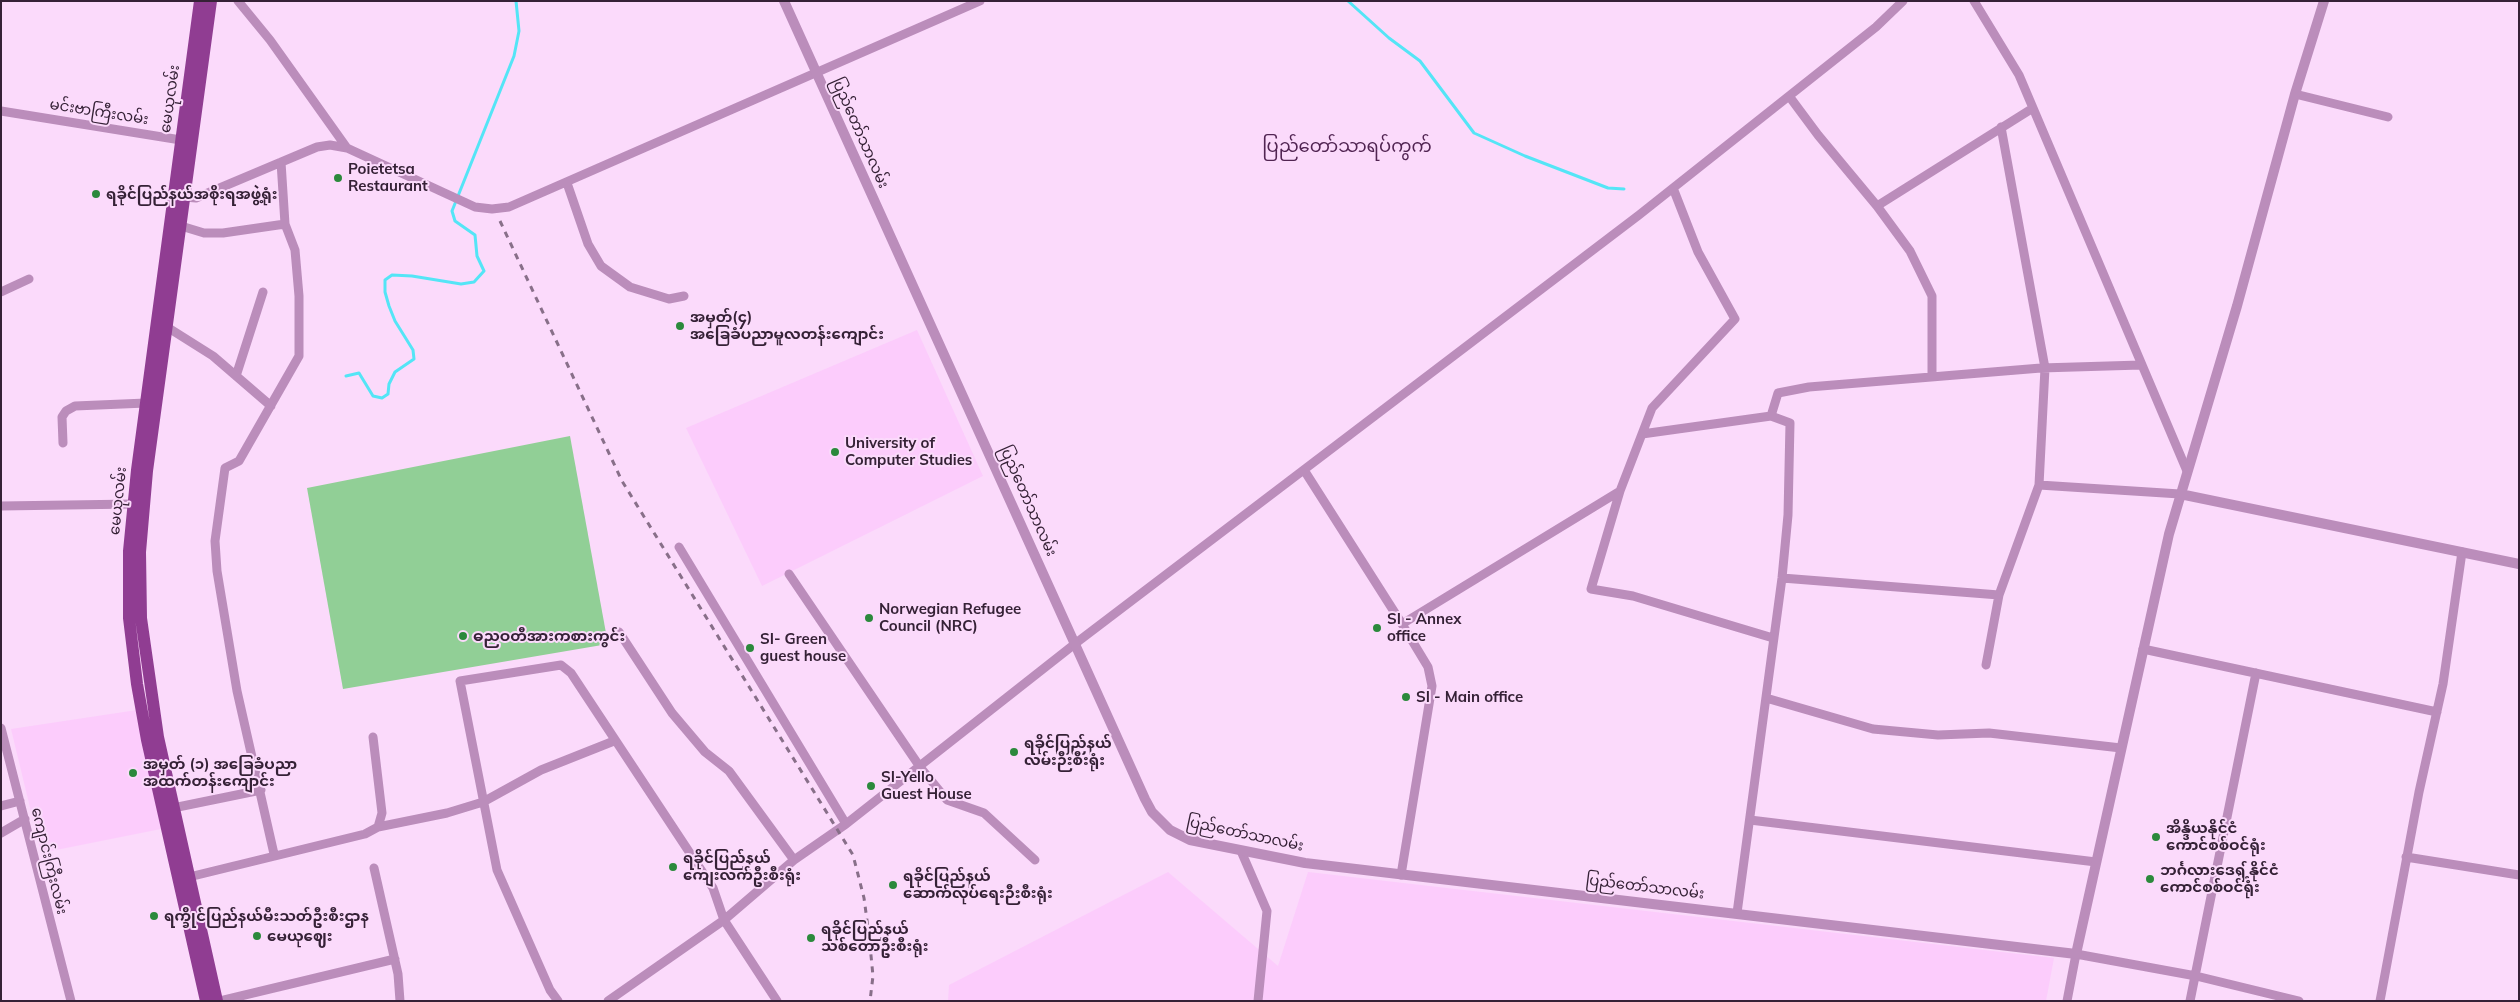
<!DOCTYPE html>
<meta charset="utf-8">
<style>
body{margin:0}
#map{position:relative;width:2520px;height:1002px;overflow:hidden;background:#fbdafb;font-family:Mulish,sans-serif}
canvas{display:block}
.frame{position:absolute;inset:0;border:2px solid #352136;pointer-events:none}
</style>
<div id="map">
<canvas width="2520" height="1002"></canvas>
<div class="frame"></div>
</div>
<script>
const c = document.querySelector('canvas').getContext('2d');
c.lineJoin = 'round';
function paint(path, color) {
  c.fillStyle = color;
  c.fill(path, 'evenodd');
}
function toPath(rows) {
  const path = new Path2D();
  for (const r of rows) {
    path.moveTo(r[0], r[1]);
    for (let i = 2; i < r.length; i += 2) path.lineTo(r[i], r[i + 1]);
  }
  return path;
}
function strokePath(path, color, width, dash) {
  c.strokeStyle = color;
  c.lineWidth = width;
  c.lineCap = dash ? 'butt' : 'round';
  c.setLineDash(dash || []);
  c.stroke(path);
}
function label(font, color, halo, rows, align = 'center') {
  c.font = font + ' Mulish,"Noto Sans Myanmar",sans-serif';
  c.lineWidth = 4;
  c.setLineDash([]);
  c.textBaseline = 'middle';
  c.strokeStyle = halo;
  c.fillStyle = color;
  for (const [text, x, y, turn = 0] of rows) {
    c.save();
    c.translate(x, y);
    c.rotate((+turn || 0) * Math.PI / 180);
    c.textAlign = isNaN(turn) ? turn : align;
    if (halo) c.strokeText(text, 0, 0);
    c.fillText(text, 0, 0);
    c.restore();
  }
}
const built = toPath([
 [917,330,983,476,762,586,686,428],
 [137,710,161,829,41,853,11,729],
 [1168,872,1278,966,1308,872,2054,958,2046,1001,948,1001,949,985]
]);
const green = toPath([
 [570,436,608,644,343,689,307,488]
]);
const stream = toPath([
 [1348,1,1389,38,1420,61,1474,133,1525,156,1608,188,1624,189],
 [346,376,359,373,373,396,382,398,388,394,389,384,395,372,414,359,413,350,395,321,389,306,385,292,385,280,392,275,412,276,461,284,474,282,484,271,477,256,475,235,455,221,452,211,514,56,519,31,516,1]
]);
const minor = toPath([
 [238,1,270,40,347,148],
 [1974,1,2019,75,2187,471],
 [2295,94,2388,117],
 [1789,96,1818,135,1877,206,1910,251,1932,296,1932,377],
 [1,111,187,141],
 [281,162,285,224],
 [567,183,588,244,601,266,630,287,669,299,684,296],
 [1673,188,1698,252,1735,319,1652,408,1620,491,1591,589,1633,596,1773,638],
 [185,197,196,198,317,147,330,145,347,148,475,207,492,209,509,207,980,1],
 [1877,206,2033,108],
 [181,226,204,233,223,233,285,224,295,250,299,296,299,356,239,461,225,468,215,541,217,571,237,691,274,854],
 [1,292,29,279],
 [167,327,213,356,271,406],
 [236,376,263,292],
 [1642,434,1771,416],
 [63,443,62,417,66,411,75,406,146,403],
 [1304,470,1402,624,1620,491],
 [2039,485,2180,494],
 [1,506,134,504],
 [679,547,846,824],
 [789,574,920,767,947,800,984,813,1035,860],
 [1782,578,1999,595,2039,485,2045,368,2001,127],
 [619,632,672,713,705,752,729,771,794,860],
 [2143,649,2437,712],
 [1986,665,1999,595],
 [1766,698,1873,729,1938,735,1989,733,2121,748],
 [1,728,71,1001],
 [1,806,20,801],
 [173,808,261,790],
 [1750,820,2096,862],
 [378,827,447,813,483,802,541,770,614,741],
 [1,833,25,819],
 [1241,851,1267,911,1258,1001],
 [2406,857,2519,875],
 [374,868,398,974,400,1001],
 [1401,875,1432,686,1428,667,1402,624],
 [189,877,365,834,378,827,382,813,373,737],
 [1737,913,1782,578,1788,515,1790,423,1771,416,1778,393,1809,387,2041,368,2141,365],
 [220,1001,395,959],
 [558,1001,550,990,497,870,460,681,561,665,571,673,713,888,724,920,777,1001],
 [608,1001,724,920,794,860,846,824,1076,643,1639,215,1876,27,1903,1],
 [2067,1001,2076,954,2196,976,2299,1001],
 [2190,1001,2256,673],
 [2380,1001,2419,792,2443,684,2462,552]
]);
const tertiary = toPath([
 [784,1,1145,799,1152,812,1170,830,1190,840,1305,863,2076,954,2169,534,2237,306,2295,94,2324,1],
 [2180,494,2519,564]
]);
const primary = toPath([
 [200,1,137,470,129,551,129,618,137,684,147,740,206,1001],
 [211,1,147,471,140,552,141,618,158,737,217,1001]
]);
const rail = toPath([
 [500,221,622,481,853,855,864,898,869,935,873,976,870,1001]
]);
const markers = [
 [338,178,5,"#2b893c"],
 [96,194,5,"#2b893c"],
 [680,326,5,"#2b893c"],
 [835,452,5,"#2b893c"],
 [869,618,5,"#2b893c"],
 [1377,628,5,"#2b893c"],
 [463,636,5,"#2b893c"],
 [750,648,5,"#2b893c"],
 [1406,697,5,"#2b893c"],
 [1014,752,5,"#2b893c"],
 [133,773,5,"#2b893c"],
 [871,786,5,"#2b893c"],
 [2156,837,5,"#2b893c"],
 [673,867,5,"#2b893c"],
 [2150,879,5,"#2b893c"],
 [893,885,5,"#2b893c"],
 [154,916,5,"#2b893c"],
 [257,936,5,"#2b893c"],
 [811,938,5,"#2b893c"]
];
const streetNames = [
 ["မေယုလမ်း",170,99,-82],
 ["မင်းဗာကြီးလမ်း",99,112,9],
 ["ပြည်တော်သာလမ်း",860,133,66],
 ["မေယုလမ်း",118,501,-84],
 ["ပြည်တော်သာလမ်း",1028,501,66],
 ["ပြည်တော်သာလမ်း",1245,834,12],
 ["ကျောင်းကြီးလမ်း",49,861,76],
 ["ပြည်တော်သာလမ်း",1645,887,7]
];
const poiNames = [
 ["Poietetsa",348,169],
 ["Restaurant",348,186],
 ["ရခိုင်ပြည်နယ်အစိုးရအဖွဲ့ရုံး",106,194],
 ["အမှတ်(၄)",690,317],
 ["အခြေခံပညာမူလတန်းကျောင်း",690,334],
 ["University of",845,443],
 ["Computer Studies",845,460],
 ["Norwegian Refugee",879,609],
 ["Council (NRC)",879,626],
 ["SI - Annex",1387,619],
 ["office",1387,636],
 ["ဓညဝတီအားကစားကွင်း",473,636],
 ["SI- Green",760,639],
 ["guest house",760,656],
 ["SI - Main office",1416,697],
 ["ရခိုင်ပြည်နယ်",1024,743],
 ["လမ်းဉီးစီးရုံး",1024,760],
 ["အမှတ် (၁) အခြေခံပညာ",143,764],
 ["အထက်တန်းကျောင်း",143,781],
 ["SI-Yello",881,777],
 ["Guest House",881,794],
 ["အိန္ဒိယနိုင်ငံ",2166,828],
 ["ကောင်စစ်ဝင်ရုံး",2166,845],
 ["ရခိုင်ပြည်နယ်",683,858],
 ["ကျေးလက်ဦးစီးရုံး",683,875],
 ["ဘင်္ဂလားဒေရှ့်နိုင်ငံ",2160,870],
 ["ကောင်စစ်ဝင်ရုံး",2160,887],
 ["ရခိုင်ပြည်နယ်",903,876],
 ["ဆောက်လုပ်ရေးဉီးစီးရုံး",903,893],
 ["ရက္ခိုင်ပြည်နယ်မီးသတ်ဦးစီးဌာန",164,916],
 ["ရခိုင်ပြည်နယ်",821,929],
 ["သစ်တောဦးစီးရုံး",821,946],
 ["မေယုဈေး",267,936]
];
const quarterNames = [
 ["ပြည်တော်သာရပ်ကွက်",1347,147]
];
paint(built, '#fcccfc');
paint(green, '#91cf96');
strokePath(stream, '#54e5f6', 3);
strokePath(minor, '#bb8dbb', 9);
strokePath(tertiary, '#bb8dbb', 10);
strokePath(primary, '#903d92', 12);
strokePath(rail, '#886f89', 3, [6, 6]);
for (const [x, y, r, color] of markers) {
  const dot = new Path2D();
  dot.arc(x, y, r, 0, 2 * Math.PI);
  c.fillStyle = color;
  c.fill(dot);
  strokePath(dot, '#fbdafb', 2);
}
label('15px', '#352136', '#fbdafb', streetNames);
label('bold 15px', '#352136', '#fbdafb', poiNames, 'left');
label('18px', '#512452', '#fbdafb', quarterNames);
</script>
